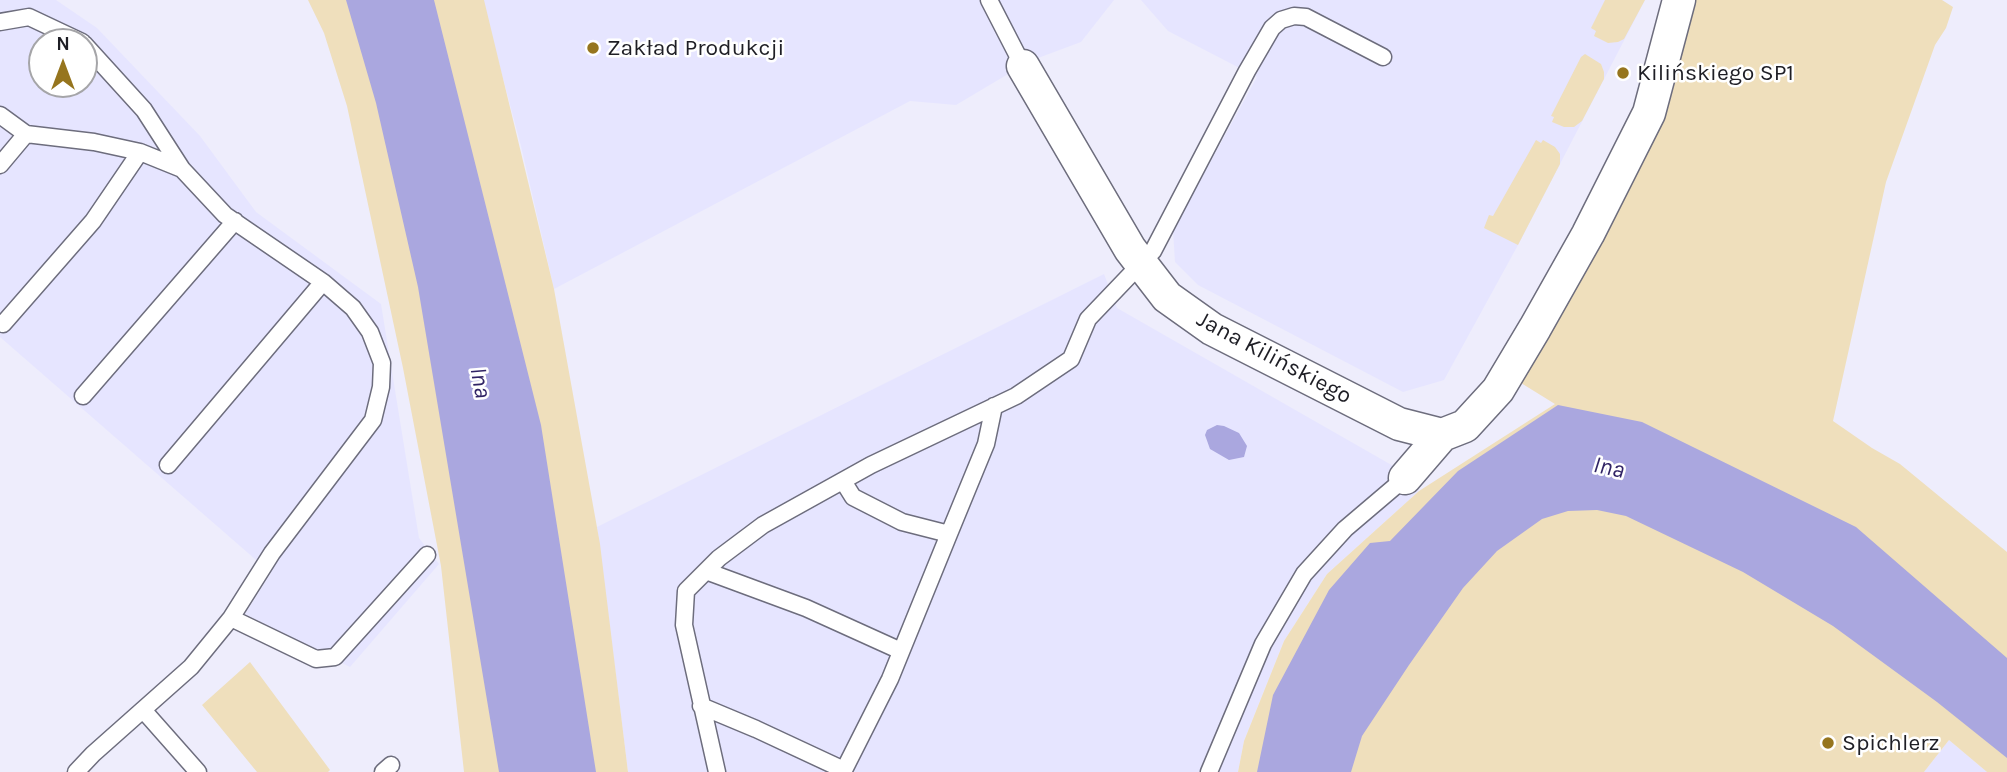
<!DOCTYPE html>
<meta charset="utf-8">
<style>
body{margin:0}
#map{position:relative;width:2007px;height:772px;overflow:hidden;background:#eeedfc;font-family:Karla,sans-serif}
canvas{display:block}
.north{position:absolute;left:28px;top:28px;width:70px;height:70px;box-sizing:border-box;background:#fff;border:2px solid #a5a5a8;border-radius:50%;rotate:0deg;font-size:19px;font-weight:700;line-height:28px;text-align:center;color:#1e1e25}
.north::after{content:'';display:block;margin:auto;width:24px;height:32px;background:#96751e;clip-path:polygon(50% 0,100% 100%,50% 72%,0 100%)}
</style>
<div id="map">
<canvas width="2007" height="772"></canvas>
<div class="north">N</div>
</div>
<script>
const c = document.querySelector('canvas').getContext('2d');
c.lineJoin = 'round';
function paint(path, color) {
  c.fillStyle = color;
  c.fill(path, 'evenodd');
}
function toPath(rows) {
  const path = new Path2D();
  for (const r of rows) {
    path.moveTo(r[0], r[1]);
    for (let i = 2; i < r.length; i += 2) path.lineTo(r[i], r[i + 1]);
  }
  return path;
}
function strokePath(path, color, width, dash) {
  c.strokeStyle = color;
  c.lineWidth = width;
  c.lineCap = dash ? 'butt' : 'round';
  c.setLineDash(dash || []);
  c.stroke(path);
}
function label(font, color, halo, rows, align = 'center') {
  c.font = font + ' Karla,sans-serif';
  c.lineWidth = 5;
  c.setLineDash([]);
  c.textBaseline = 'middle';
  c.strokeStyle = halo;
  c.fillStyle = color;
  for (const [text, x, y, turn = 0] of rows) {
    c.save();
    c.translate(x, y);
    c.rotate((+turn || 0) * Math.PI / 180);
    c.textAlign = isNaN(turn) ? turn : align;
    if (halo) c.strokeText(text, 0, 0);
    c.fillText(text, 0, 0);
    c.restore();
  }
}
const built = toPath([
 [0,0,56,0,97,28,200,136,256,212,381,304,419,538,439,564,350,667,245,614,271,573,0,337],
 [42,42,84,42,84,84,42,84],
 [482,0,1114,0,1081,42,1030,61,956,105,910,101,554,289,521,146],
 [1141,0,1645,0,1518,245,1444,380,1403,392,1198,285,1175,262,1173,230,1257,77,1168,31],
 [1104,274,1117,308,1395,467,1419,491,1327,574,1284,641,1244,741,1238,772,628,772,597,527],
 [1949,740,1987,772,1924,772]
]);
const green = toPath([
 [308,0,484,0,554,289,600,544,628,772,464,772,441,566,403,368,347,106,324,33],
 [1605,0,1645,0,1624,39,1618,42,1608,43,1594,36,1596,31,1591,28],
 [1693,0,1942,0,1953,7,1946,28,1935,45,1886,182,1833,421,1872,448,1900,464,2007,552,2007,772,1987,772,1949,740,1924,772,1238,772,1244,741,1284,641,1327,574,1419,491,1555,404,1521,383,1597,248],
 [1585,54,1601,64,1604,72,1604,79,1582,121,1574,127,1564,127,1552,122,1554,117,1551,116,1581,57],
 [1536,140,1541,143,1543,140,1555,147,1560,154,1560,164,1518,245,1484,228,1489,215,1493,216],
 [250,662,330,770,328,772,257,772,202,705]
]);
const water = toPath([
 [346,0,434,0,541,425,596,772,499,772,418,287,376,103],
 [1558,405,1642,422,1856,527,2007,658,2007,758,1937,702,1833,626,1743,572,1626,516,1597,510,1568,511,1542,519,1497,551,1463,588,1409,665,1362,736,1351,772,1257,772,1273,695,1329,590,1370,543,1390,541,1458,471],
 [1217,425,1224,426,1239,433,1247,446,1244,457,1229,460,1210,449,1205,435,1207,430]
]);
const service = toPath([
 [989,0,1023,66],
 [0,22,29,17,82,42],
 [0,115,26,134,94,142,140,152,182,169],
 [0,165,26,134],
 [3,324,93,221,140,152],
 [83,396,235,221],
 [168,465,323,282],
 [843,481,853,497,902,522,949,534],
 [706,571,806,608,901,651],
 [231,618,316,659,335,657,427,555],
 [701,706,756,729,844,770,844,772],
 [144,711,198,772],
 [844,770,890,679,949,534,986,444,994,406],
 [76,772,93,754,191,667,231,618,272,553,373,420,381,387,382,363,370,332,353,308,323,282,225,215,182,169,144,110,84,44],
 [383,772,391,765],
 [717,772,684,625,686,591,719,558,763,525,871,465,1016,396,1071,359,1088,319,1153,251,1247,71,1272,28,1281,20,1294,16,1306,17,1383,57],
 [1209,772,1263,644,1304,574,1345,529,1405,478]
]);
const minor = toPath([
 [1023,66,1130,249,1167,297,1212,329,1399,424,1442,435],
 [1405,478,1442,435,1465,426,1498,390,1535,328,1588,234,1649,113,1679,0]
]);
const markers = [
 [593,48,7,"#96751e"],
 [1623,73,7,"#96751e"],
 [1828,743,7,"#96751e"]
];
const poiNames = [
 ["Zakład Produkcji",607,48],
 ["Kilińskiego SP1",1637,73],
 ["Spichlerz",1842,743]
];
const streetNames = [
 ["Jana Kilińskiego",1274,358,28]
];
const waterNames = [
 ["Ina",480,383,80],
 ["Ina",1609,468,12]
];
paint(built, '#e6e5ff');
paint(green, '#efdfbc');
paint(water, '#aaa7df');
strokePath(service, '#6d6d7d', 19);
strokePath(minor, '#6d6d7d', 35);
strokePath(service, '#fff', 16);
strokePath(minor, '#fff', 32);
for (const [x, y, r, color] of markers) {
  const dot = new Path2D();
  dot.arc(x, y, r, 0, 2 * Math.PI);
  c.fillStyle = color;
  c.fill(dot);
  strokePath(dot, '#fff', 2.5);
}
label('23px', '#1e1e25', '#fff', poiNames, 'left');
label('23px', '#1e1e25', '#fff', streetNames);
label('italic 24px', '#302365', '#fff', waterNames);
</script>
